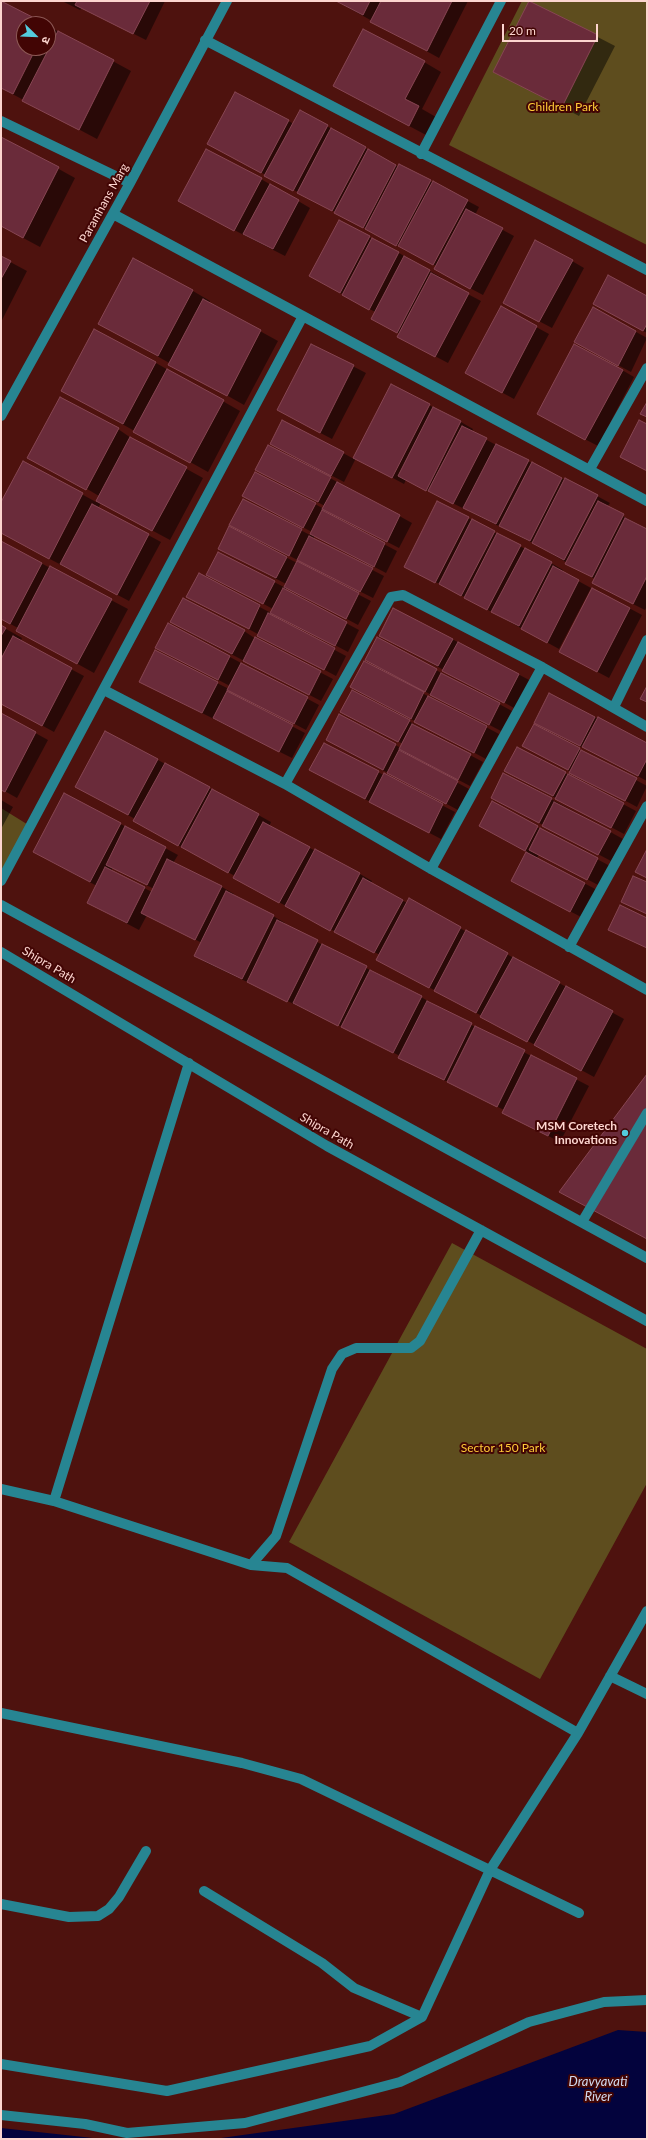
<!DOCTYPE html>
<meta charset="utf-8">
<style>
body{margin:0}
#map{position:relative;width:648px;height:2140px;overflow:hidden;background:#4e120e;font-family:Lato,"Noto Sans Devanagari",sans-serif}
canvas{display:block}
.frame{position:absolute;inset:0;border:2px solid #fcd5cf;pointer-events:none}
.north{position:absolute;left:16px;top:16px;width:40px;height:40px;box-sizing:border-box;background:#420504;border:1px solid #8c5855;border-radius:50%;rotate:113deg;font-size:11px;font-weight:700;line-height:16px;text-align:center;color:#fcd5cf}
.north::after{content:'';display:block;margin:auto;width:14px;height:18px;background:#53cbdc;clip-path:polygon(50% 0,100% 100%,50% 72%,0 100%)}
.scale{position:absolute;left:502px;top:24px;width:96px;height:18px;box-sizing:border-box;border:2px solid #fcd5cf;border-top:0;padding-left:5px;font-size:12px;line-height:14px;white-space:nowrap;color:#fcd5cf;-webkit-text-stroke:3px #420504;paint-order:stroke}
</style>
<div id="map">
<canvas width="648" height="2140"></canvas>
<div class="frame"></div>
<div class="north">उ</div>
<div class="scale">20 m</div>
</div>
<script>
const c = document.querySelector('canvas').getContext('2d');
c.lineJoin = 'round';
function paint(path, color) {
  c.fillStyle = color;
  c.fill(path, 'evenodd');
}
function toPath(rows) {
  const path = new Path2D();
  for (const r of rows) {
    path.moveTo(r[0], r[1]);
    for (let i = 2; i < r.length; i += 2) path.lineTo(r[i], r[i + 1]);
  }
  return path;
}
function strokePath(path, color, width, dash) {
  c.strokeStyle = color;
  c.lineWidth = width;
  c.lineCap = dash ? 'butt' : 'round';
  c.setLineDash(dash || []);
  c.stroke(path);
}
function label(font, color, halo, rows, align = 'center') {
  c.font = font + ' Lato,sans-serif';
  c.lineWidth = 4;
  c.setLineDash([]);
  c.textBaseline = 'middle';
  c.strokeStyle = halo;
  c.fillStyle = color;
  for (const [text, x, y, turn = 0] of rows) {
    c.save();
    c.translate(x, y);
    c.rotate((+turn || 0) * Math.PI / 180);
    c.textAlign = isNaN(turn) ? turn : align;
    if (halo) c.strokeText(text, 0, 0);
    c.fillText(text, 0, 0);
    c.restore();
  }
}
const green = toPath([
 [522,1,647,1,647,245,449,145],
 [1,808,30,826,1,881],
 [452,1243,647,1349,647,1483,540,1679,289,1542]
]);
const water = toPath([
 [618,2030,647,2032,647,2139,214,2139,394,2114],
 [1,2128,102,2139,1,2139]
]);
const shadow = toPath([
 [62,1,165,1,146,40,82,8,80,10],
 [336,1,468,1,439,58],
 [530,2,615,46,579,116,494,72],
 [1,3,44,24,24,24,24,48,48,48,48,26,131,71,97,139,1,88],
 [424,62,441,72,422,109,436,117,426,135,334,86],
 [236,93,294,124,300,111,399,167,400,165,479,207,475,215,514,236,483,295,447,276,436,266,221,151],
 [1,137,75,178,40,247,1,226],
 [261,179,310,208,285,256,191,208],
 [339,221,399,253,442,278,441,280,481,301,448,363,410,343,400,334,384,325,375,312,322,283],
 [1,257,27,271,1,322],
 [134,259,193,291,210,301,209,303,278,341,244,405,116,333],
 [572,261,584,268,552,328,516,309],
 [647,297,647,333,606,311],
 [501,308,549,334,514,399,479,380],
 [593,308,647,338,631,372,588,349],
 [312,345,366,373,332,439,290,417],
 [156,363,240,411,208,472,79,400],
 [622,370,634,377,598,446,550,421],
 [391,385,461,422,473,429,472,432,498,446,597,496,610,503,607,507,647,530,647,606,645,610,605,590,595,579,533,543,406,480,404,484,356,458,344,482,284,451,343,453,354,459],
 [118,429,134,440,203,478,170,540,101,503,98,508,161,542,129,601,1,533,1,504,23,462,96,502,99,496,82,486],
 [269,477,330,478,412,523,399,548,327,511,326,514,397,551,386,573,315,536,313,539,384,576,373,598,242,532,243,500,310,535,312,532,256,503,315,504,324,509,325,506],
 [468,518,551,563,563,570,562,572,591,588,559,649,448,588,405,567],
 [229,528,371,601,358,625,287,587,285,591,359,630,348,652,272,612,271,616,346,656,336,676,200,603,199,575,271,613,273,609,220,581,274,582,284,587,286,584,231,555],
 [1,542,128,609,94,673,34,640,18,628,1,619],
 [629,608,642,615,609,678,560,652],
 [1,626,22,638,20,642,84,676,54,732,1,703],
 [183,629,244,631,256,639,333,679,321,701],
 [452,639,531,681,516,709,392,642],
 [168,654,230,657,319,705,306,730,230,690,228,693,305,733,292,758,152,688,217,683,229,689,230,686],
 [364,662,499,734,486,759,364,694],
 [378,667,436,670,512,711,501,731],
 [550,694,647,744,647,781,547,729],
 [1,714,48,740,17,798,1,789],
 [340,716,401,748,403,744,354,718,409,721,421,729,483,762,470,786,407,753,406,755,469,789,458,810,339,747],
 [324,744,455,812,441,839,323,777],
 [579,749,647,786,637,807,536,753],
 [158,760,271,822,269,827,360,874,372,881,371,883,407,903,409,900,624,1019,594,1077,390,966,380,955,246,885,235,876,146,828,135,819,89,793],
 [565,773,636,811,624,834,518,778],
 [65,794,178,855,173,863,222,887,234,894,233,896,273,916,285,923,285,925,421,997,433,1004,433,1005,589,1086,560,1142,515,1119,504,1110,412,1064,400,1056,351,1031,207,963,195,956,202,943,147,915,139,930,88,903,97,886,46,859],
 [113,868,154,889,152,892,111,871],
 [492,798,551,799,623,839,611,861],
 [1,800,13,807,1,829],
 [492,803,610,866,600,886,539,854,537,858,597,890,583,918,512,881,527,852,492,833]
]);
const building = toPath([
 [1,1,46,24,24,24,24,48,36,48,13,94,1,88,1,1],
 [77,1,150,1,133,34,75,5,77,1],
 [336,1,370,1,363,15,336,1],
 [381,1,452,1,427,51,370,22,381,1],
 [529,1,598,35,562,107,493,72,529,1],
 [363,29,425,61,405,99,419,106,409,126,333,86,363,29],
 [58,31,114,60,79,130,22,101,58,31],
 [235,92,289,120,261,173,207,144,235,92],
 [300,110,328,125,293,191,264,176,300,110],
 [331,128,366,147,332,211,297,193,331,128],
 [1,137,59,167,23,238,1,226,1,137],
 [206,149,262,178,234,231,178,201,206,149],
 [368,149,396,165,363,228,334,213,368,149],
 [399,164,431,180,396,246,365,229,399,164],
 [433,181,468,200,433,265,398,246,433,181],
 [270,184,299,200,273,249,243,234,270,184],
 [466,209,503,228,470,289,434,269,466,209],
 [339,220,370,236,340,293,309,276,339,220],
 [372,238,399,252,369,310,342,295,372,238],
 [535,240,573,260,539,322,503,303,535,240],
 [1,256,11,261,1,279,1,256],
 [404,256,430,270,397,333,371,319,404,256],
 [133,258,193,290,158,356,98,324,133,258],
 [431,273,469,293,435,357,397,337,431,273],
 [608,275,647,296,647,324,643,331,593,304,608,275],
 [203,299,261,330,227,396,168,365,203,299],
 [501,306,537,326,502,393,465,373,501,306],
 [593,307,636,331,618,366,574,342,593,307],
 [94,329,156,362,123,424,61,391,94,329],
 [311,344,354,365,320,433,277,410,311,344],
 [574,344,623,370,585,440,537,414,574,344],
 [167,369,224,400,190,463,133,432,167,369],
 [391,384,430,404,392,478,353,458,391,384],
 [60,397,119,428,86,490,27,458,60,397],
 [647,402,647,417,640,414,647,402],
 [433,407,461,421,426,491,398,476,433,407],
 [282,420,344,452,331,476,270,444,282,420],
 [639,420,647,424,647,471,620,457,639,420],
 [462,426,487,438,453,504,428,491,462,426],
 [130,437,187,467,152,531,96,501,130,437],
 [496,444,529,460,496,524,463,508,496,444],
 [268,445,331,477,318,502,255,470,268,445],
 [23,461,83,493,49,559,1,533,1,502,23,461],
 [532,462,562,478,530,541,499,526,532,462],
 [255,472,316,503,303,528,242,496,255,472],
 [565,478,598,495,564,560,532,543,565,478],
 [337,482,400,515,387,542,322,509,337,482],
 [243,499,302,529,289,556,229,525,243,499],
 [437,501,469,517,435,583,404,567,437,501],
 [598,501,624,514,592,577,565,564,598,501],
 [92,504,149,534,117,595,60,564,92,504],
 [322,510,385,543,374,567,310,534,322,510],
 [625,518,647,529,647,576,633,604,592,583,625,518],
 [472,519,495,531,461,596,439,584,472,519],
 [229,526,287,557,276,578,218,549,229,526],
 [497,533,521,545,487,610,464,598,497,533],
 [309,536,373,568,360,592,297,560,309,536],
 [1,541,42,563,10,624,1,619,1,541],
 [525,548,552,562,519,626,491,612,525,548],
 [218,552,275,581,263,604,206,575,218,552],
 [297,561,359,593,346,619,284,587,297,561],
 [50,566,112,599,77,664,16,631,50,566],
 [553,566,579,580,547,643,521,629,553,566],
 [199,573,260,605,249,629,186,597,199,573],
 [283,588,347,622,335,646,270,613,283,588],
 [592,588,630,608,597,672,559,652,592,588],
 [183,598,245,630,232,654,170,622,183,598],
 [393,608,453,639,438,666,379,636,393,608],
 [268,613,335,648,324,670,257,636,268,613],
 [168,623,230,656,218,680,155,648,168,623],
 [1,625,6,628,1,636,1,625],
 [13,636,72,668,42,726,1,704,1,659,13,636],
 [255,637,321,671,309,695,243,661,255,637],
 [377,637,437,669,425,692,365,660,377,637],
 [458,642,519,674,504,703,442,671,458,642],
 [155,650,218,682,202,713,139,682,155,650],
 [364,661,424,692,411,719,350,687,364,661],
 [241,663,308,697,294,724,227,690,241,663],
 [441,673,500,703,489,725,430,695,441,673],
 [647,686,647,702,640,699,647,686],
 [352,690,410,720,398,742,340,712,352,690],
 [227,691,293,725,279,752,213,718,227,691],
 [549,693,595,717,580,746,534,723,549,693],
 [428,696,487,726,474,753,414,722,428,696],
 [1,713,36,732,5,792,1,790,1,713],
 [339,714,396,744,383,770,326,740,339,714],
 [598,717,647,743,647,759,638,776,582,747,598,717],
 [412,724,471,754,458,780,399,749,412,724],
 [534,724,580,748,568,770,522,746,534,724],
 [105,731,158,759,128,815,75,787,105,731],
 [324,743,379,771,365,799,309,770,324,743],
 [517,747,566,772,553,796,504,771,517,747],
 [399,750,458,781,446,804,387,773,399,750],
 [581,750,637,778,625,801,569,773,581,750],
 [165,763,210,787,178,846,133,821,165,763],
 [384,773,443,804,429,833,369,802,384,773],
 [503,773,552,798,539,823,491,798,503,773],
 [568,774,624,803,611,828,555,799,568,774],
 [212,789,259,814,228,873,181,847,212,789],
 [64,793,121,823,90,882,33,852,64,793],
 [492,801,538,826,525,851,479,826,492,801],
 [554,802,611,831,598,855,542,826,554,802],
 [263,822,310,847,279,903,233,878,263,822],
 [125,826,166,847,147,885,106,865,125,826],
 [540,828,598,858,587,880,529,850,540,828],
 [315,849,360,873,330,931,285,906,315,849],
 [647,849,647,878,635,872,647,849],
 [526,852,585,883,570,912,511,881,526,852],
 [167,859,222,886,195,940,141,913,167,859],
 [105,867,145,887,127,923,87,903,105,867],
 [633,876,647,882,647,914,621,902,633,876],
 [363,878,403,900,374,953,334,932,363,878],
 [226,891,274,915,242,979,194,956,226,891],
 [409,898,461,927,429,988,376,960,409,898],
 [620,905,647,918,647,948,608,930,620,905],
 [277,920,318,940,287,1002,247,982,277,920],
 [466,930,508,953,476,1013,434,991,466,930],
 [322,944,367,966,338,1026,293,1003,322,944],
 [513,957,560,982,527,1042,480,1017,513,957],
 [370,970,422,996,393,1053,341,1027,370,970],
 [566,986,613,1011,581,1071,534,1045,566,986],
 [427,1001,472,1023,444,1080,398,1058,427,1001],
 [475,1026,525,1050,497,1107,447,1082,475,1026],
 [531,1055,577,1078,548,1136,502,1113,531,1055],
 [647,1074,647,1239,559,1192,647,1074]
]);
const minor = toPath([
 [205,40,647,270],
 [1,121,130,183],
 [421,154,501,1],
 [113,214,647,501],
 [1,416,130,183,227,1],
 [590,469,647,368],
 [104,690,285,784,431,869,647,990],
 [614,707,647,640],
 [285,784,391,597,403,595,542,667,647,727],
 [431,869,542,667],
 [1,881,303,316],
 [1,905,647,1258],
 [569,947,647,806],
 [1,952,327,1146,647,1321],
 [189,1063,54,1501,251,1565,276,1536,332,1369,342,1354,356,1348,411,1348,420,1341,481,1230],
 [582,1222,647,1113],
 [1,1489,54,1501],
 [610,1676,647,1694],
 [1,1713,242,1763,301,1779,579,1913],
 [578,1733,647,1611],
 [204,1891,322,1963,354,1988,422,2017],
 [1,1904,69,1917,98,1916,109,1909,119,1897,146,1851],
 [1,2064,167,2091,370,2046,422,2017,490,1870,578,1733,287,1568,251,1565],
 [1,2115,85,2124,127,2133,245,2123,400,2082,529,2022,604,2002,647,2000]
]);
const markers = [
 [625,1133,4,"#53cbdc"]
];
const parkNames = [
 ["Children Park",563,107],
 ["Sector 150 Park",503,1448]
];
const streetNames = [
 ["Paramhans Marg",104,203,-61],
 ["Shipra Path",49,965,31],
 ["Shipra Path",327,1131,30]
];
const poiNames = [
 ["MSM Coretech",617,1126],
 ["Innovations",617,1140]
];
const waterNames = [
 ["Dravyavati",598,2082],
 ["River",598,2097]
];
paint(green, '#5e4d1e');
paint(water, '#03033d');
paint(shadow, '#0007');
paint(building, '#6a2b3a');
strokePath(building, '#874653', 1);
strokePath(minor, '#278592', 10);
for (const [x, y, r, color] of markers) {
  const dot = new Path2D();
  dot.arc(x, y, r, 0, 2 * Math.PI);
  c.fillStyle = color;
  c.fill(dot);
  strokePath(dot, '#420504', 1.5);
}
label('12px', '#fecb37', '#420504', parkNames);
label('12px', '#fcd5cf', '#420504', streetNames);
label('bold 12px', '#fcd5cf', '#420504', poiNames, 'right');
label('italic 13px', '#d1daf1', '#420504', waterNames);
</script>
